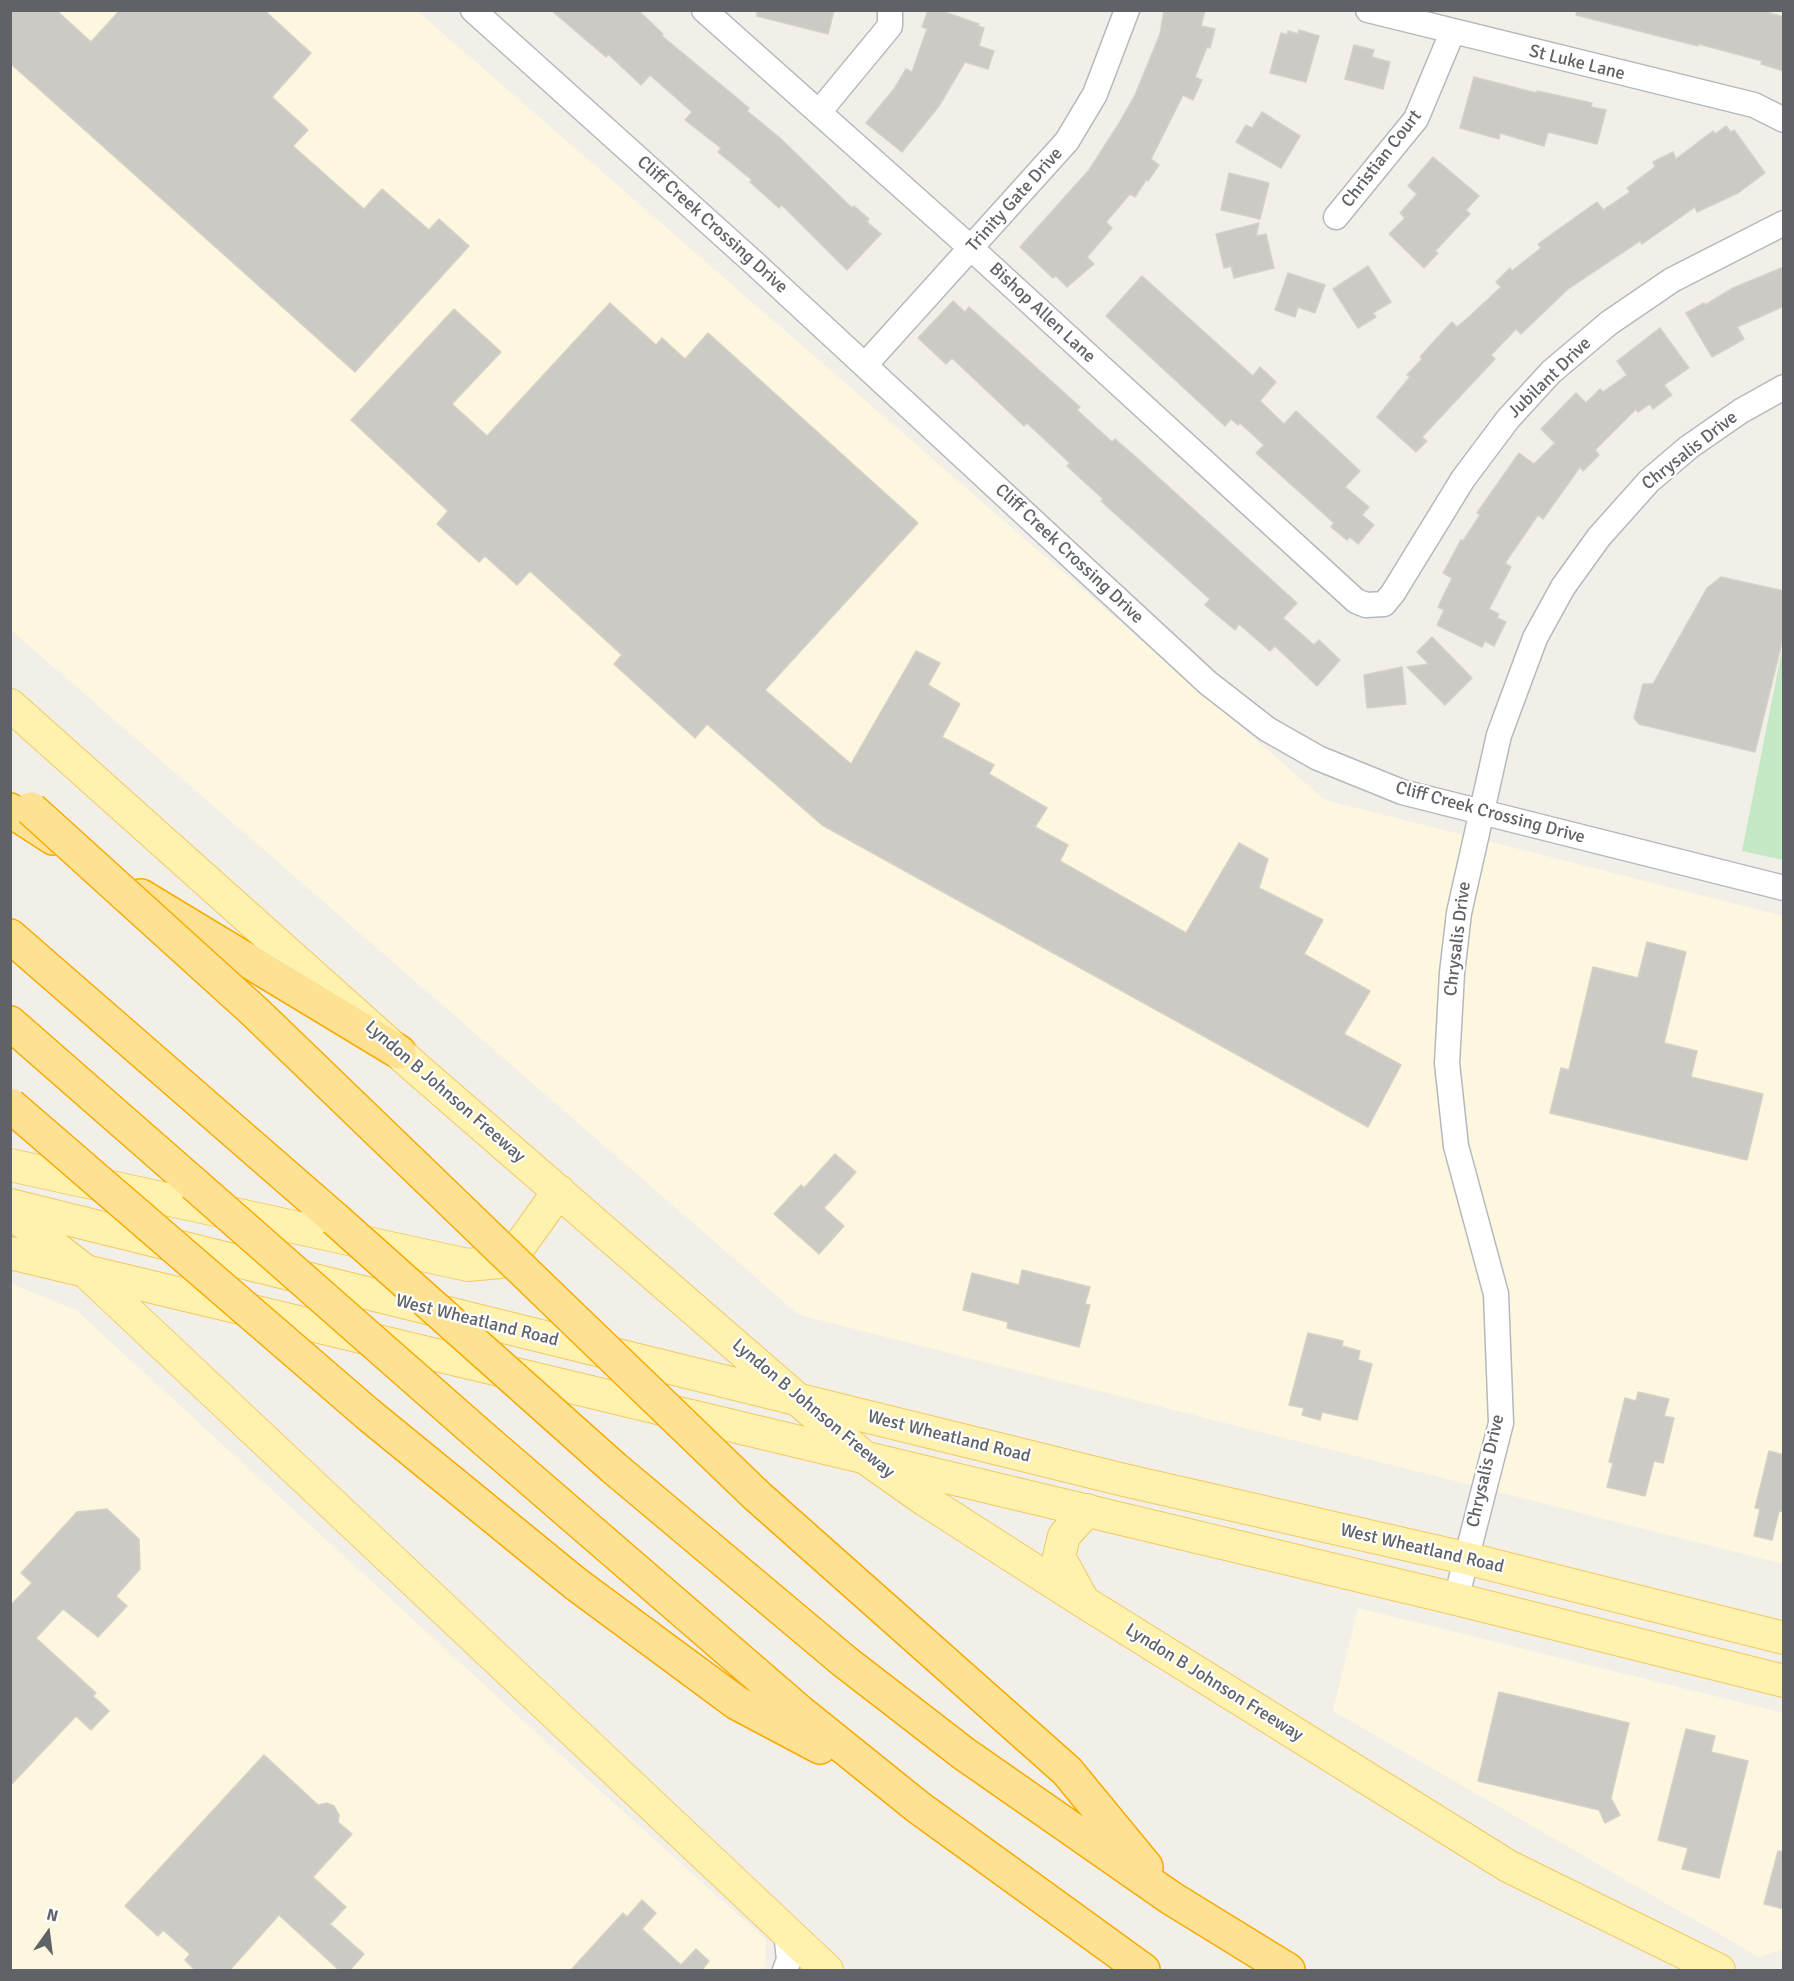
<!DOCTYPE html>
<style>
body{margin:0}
#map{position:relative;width:1794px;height:1981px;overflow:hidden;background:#f1efe8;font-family:Signika,sans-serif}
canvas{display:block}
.frame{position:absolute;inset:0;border:12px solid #5f6368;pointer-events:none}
.north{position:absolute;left:18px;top:1903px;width:60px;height:60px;-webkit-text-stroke:4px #fff;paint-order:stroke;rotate:14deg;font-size:16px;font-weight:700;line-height:24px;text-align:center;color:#5f6368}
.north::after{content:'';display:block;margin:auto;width:21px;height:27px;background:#5f6368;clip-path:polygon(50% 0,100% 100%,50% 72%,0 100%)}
</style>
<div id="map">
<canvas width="1794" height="1981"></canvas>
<div class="frame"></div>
<div class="north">N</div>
</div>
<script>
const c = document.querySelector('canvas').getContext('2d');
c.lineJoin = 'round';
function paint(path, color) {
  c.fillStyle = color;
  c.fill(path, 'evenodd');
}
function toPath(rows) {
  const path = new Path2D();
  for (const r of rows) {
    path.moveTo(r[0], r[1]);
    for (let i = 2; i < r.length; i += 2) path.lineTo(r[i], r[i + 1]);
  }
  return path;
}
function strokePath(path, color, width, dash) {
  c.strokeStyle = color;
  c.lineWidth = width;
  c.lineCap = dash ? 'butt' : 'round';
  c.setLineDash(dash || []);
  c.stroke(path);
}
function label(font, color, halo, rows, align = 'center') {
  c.font = font + ' Signika,sans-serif';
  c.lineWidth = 4.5;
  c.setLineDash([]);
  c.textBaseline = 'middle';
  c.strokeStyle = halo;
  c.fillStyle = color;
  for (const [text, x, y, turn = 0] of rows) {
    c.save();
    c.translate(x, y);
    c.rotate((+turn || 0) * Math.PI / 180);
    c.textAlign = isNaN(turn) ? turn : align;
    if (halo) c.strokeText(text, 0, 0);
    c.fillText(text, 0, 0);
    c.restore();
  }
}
const commercial = toPath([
 [11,11,417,11,1325,800,1783,916,1783,1564,799,1315,11,630],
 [10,1283,77,1311,579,1772,766,1940,765,1966,761,1970,11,1970],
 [1358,1608,1783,1713,1783,1949,1759,1957,1333,1711]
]);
const green = toPath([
 [1783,645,1783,860,1742,851]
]);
const building = toPath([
 [10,10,56,10,91,42,120,10,264,10,311,53,272,97,308,130,293,146,364,209,382,189,429,230,439,219,469,246,355,372,10,63,10,10],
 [551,10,638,10,663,34,662,36,749,108,747,111,780,138,852,208,854,206,869,219,867,222,881,234,847,270,782,205,779,208,750,182,752,180,718,152,721,148,685,120,692,112,650,75,641,85,608,54,606,57,551,10],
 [757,10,834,10,828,34,757,16,757,10],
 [928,10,939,10,979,24,978,26,984,28,979,46,994,51,988,69,965,62,939,106,902,152,866,123,894,89,906,69,912,72,927,29,922,27,928,10],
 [1164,10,1205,10,1201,26,1215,29,1210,48,1207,47,1195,77,1202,80,1193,100,1183,95,1151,159,1159,165,1148,181,1146,180,1135,197,1130,194,1106,222,1112,228,1087,257,1094,264,1067,287,1056,276,1053,278,1020,247,1089,170,1118,125,1135,95,1160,34,1164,10],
 [1577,10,1759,10,1784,17,1784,71,1761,64,1762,61,1699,44,1698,46,1576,15,1577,10],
 [1299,30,1319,36,1306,82,1270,73,1281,33,1287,35,1288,31,1298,34,1299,30],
 [1354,45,1374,50,1372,57,1390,62,1383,89,1345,79,1354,45],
 [1474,77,1536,93,1537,91,1592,103,1591,107,1606,110,1597,144,1548,132,1544,146,1500,133,1499,139,1460,128,1474,77],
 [1262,112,1300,136,1281,168,1236,142,1246,125,1252,128,1262,112],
 [1726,126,1731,132,1734,130,1765,173,1738,193,1697,212,1695,207,1642,244,1640,241,1568,289,1521,334,1516,329,1491,355,1495,359,1422,437,1427,441,1416,452,1377,417,1410,377,1407,375,1422,359,1420,357,1437,338,1452,322,1457,327,1470,316,1501,287,1496,282,1510,268,1512,271,1541,248,1538,244,1597,202,1603,210,1630,192,1627,188,1655,167,1653,162,1673,152,1676,159,1713,131,1715,134,1726,126],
 [1433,157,1479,196,1466,210,1470,214,1435,251,1438,253,1424,268,1389,234,1405,218,1400,213,1417,194,1408,186,1433,157],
 [1229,173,1269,183,1260,219,1221,210,1229,173],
 [1259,223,1256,236,1266,234,1274,268,1234,278,1231,266,1224,268,1216,234,1259,223],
 [1368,266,1391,302,1373,313,1376,317,1358,328,1333,289,1368,266],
 [1784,267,1784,306,1737,327,1744,339,1712,357,1686,313,1704,303,1705,305,1733,288,1784,267],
 [1288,273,1325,285,1315,313,1298,307,1295,317,1275,310,1288,273],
 [1142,276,1253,376,1260,367,1276,382,1260,401,1284,424,1296,411,1360,471,1345,487,1369,507,1362,515,1374,525,1358,544,1350,537,1347,540,1331,527,1334,523,1256,453,1264,445,1240,423,1238,425,1231,419,1225,426,1106,316,1142,276],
 [953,301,965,312,969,307,1080,407,1077,410,1100,431,1112,442,1115,439,1138,459,1297,603,1283,618,1314,645,1319,640,1340,660,1317,686,1275,646,1270,651,1239,624,1235,630,1205,605,1210,599,1101,501,1103,499,1067,466,1070,463,1027,423,1024,426,952,358,946,364,918,338,953,301],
 [610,303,656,345,662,338,685,359,708,333,918,523,765,690,851,764,916,651,940,663,928,685,960,704,942,737,994,765,989,774,1047,808,1035,827,1068,845,1060,861,1186,933,1239,843,1268,859,1259,888,1323,920,1304,954,1370,991,1344,1034,1401,1065,1368,1127,822,825,707,724,695,738,614,664,622,655,530,571,517,585,485,556,479,562,437,524,448,511,351,420,454,309,501,352,452,404,487,436,610,303],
 [1660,328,1689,368,1664,385,1672,395,1653,409,1650,404,1638,412,1636,409,1595,450,1599,455,1583,471,1580,467,1543,519,1538,515,1505,563,1511,567,1489,609,1499,614,1497,618,1506,622,1494,646,1485,641,1482,647,1437,625,1444,610,1438,607,1452,578,1443,573,1461,540,1463,541,1480,515,1477,513,1519,453,1534,464,1555,443,1541,429,1576,393,1586,403,1600,389,1603,392,1627,375,1617,361,1660,328],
 [1721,577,1784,591,1784,634,1755,752,1639,724,1634,718,1643,684,1653,684,1707,588,1721,577],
 [1432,637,1472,678,1445,705,1407,667,1429,664,1417,652,1432,637],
 [1402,667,1406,704,1367,708,1364,675,1402,667],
 [1647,942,1686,952,1664,1043,1697,1051,1691,1077,1763,1094,1747,1160,1550,1113,1561,1068,1569,1070,1593,967,1638,978,1647,942],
 [835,1154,856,1172,824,1208,844,1226,819,1254,774,1214,801,1185,804,1188,835,1154],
 [1022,1270,1090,1287,1085,1304,1090,1305,1079,1347,1007,1328,1008,1322,963,1310,972,1273,1019,1285,1022,1270],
 [1308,1333,1343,1341,1342,1346,1360,1351,1358,1360,1372,1364,1357,1420,1322,1412,1320,1420,1302,1415,1304,1408,1289,1405,1308,1333],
 [1638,1392,1669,1399,1664,1416,1674,1418,1663,1463,1654,1461,1645,1496,1607,1487,1613,1463,1609,1462,1625,1398,1636,1401,1638,1392],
 [1769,1451,1784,1455,1784,1512,1779,1511,1772,1540,1754,1536,1760,1509,1755,1508,1769,1451],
 [107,1509,139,1539,140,1569,116,1596,127,1606,98,1637,63,1609,36,1638,96,1693,93,1696,109,1711,91,1730,76,1716,10,1786,10,1606,32,1583,21,1573,77,1512,107,1509],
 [1499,1692,1629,1723,1611,1798,1620,1815,1605,1823,1599,1810,1478,1781,1499,1692],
 [1686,1729,1715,1736,1711,1752,1748,1761,1719,1878,1682,1869,1688,1848,1658,1840,1686,1729],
 [264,1755,318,1805,327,1803,334,1806,339,1815,338,1822,352,1834,313,1877,346,1907,330,1924,364,1954,349,1971,340,1971,279,1915,229,1971,196,1971,185,1960,190,1954,163,1930,158,1936,125,1906,264,1755],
 [1778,1851,1784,1852,1784,1909,1764,1904,1778,1851],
 [642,1900,656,1913,642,1929,681,1965,696,1949,709,1961,701,1971,570,1971,623,1913,627,1917,642,1900]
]);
const minor = toPath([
 [473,10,753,262,1208,683,1267,729,1318,758,1402,792,1784,888],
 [704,10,972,249,1356,601,1366,605,1384,604,1393,593,1463,479,1508,419,1551,372,1609,323,1672,280,1784,223],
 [1368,10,1754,105,1784,120],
 [819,112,890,26,890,10],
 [1336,217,1416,119,1452,33],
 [865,365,1067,141,1095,94,1127,10],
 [1456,1599,1501,1423,1496,1294,1456,1146,1447,1063,1452,973,1459,913,1499,735,1535,638,1563,587,1599,537,1649,481,1689,447,1741,411,1784,387],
 [785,1970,789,1960,786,1931]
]);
const major = toPath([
 [10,705,416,1068,864,1457,925,1500,1084,1602,1508,1866,1719,1970],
 [10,1165,468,1265,500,1262,519,1247,559,1191],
 [10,1205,1124,1480,1465,1558,1784,1638],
 [10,1212,84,1270,827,1970],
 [10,1253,1456,1599,1784,1681],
 [1082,1599,1059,1557,1064,1536,1087,1510]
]);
const highway = toPath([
 [10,810,53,838],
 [141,896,399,1052],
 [10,936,335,1219],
 [10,1023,194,1184],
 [369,1415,576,1584,737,1703,820,1747],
 [476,1432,800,1712,918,1807,1143,1970],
 [614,1468,844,1661,963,1753,1171,1898,1288,1970],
 [756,1495,1067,1771,1146,1867]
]);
const highwayBridge = toPath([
 [31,809,255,1012,756,1495],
 [10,1105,369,1415],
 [194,1184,476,1432],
 [335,1219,614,1468]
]);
const streetNames = [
 ["St Luke Lane",1577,63,14],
 ["Christian Court",1382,159,-52],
 ["Trinity Gate Drive",1015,200,-48],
 ["Cliff Creek Crossing Drive",712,225,42],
 ["Bishop Allen Lane",1042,313,43],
 ["Jubilant Drive",1550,378,-44],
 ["Chrysalis Drive",1690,451,-38],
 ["Cliff Creek Crossing Drive",1069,554,43],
 ["Cliff Creek Crossing Drive",1490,813,15],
 ["Chrysalis Drive",1458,939,-83],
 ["Lyndon B Johnson Freeway",445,1092,41],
 ["West Wheatland Road",477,1321,14],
 ["Lyndon B Johnson Freeway",813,1409,40],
 ["West Wheatland Road",949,1437,14],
 ["Chrysalis Drive",1486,1471,-77],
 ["West Wheatland Road",1422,1549,13],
 ["Lyndon B Johnson Freeway",1214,1683,32]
];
paint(commercial, '#fef7e0');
paint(green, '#c5e8c5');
paint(building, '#cccac5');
strokePath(building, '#d6d1c6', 1.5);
strokePath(minor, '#b5b8bc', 27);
strokePath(major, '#f2c960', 34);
strokePath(highway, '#f9ab00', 36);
strokePath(minor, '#fff', 24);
strokePath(major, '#fff2af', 32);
strokePath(highway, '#fde293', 33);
strokePath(highwayBridge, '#f9ab00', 36, []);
strokePath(highwayBridge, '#fde293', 33);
label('18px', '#5f6368', '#fff', streetNames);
</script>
